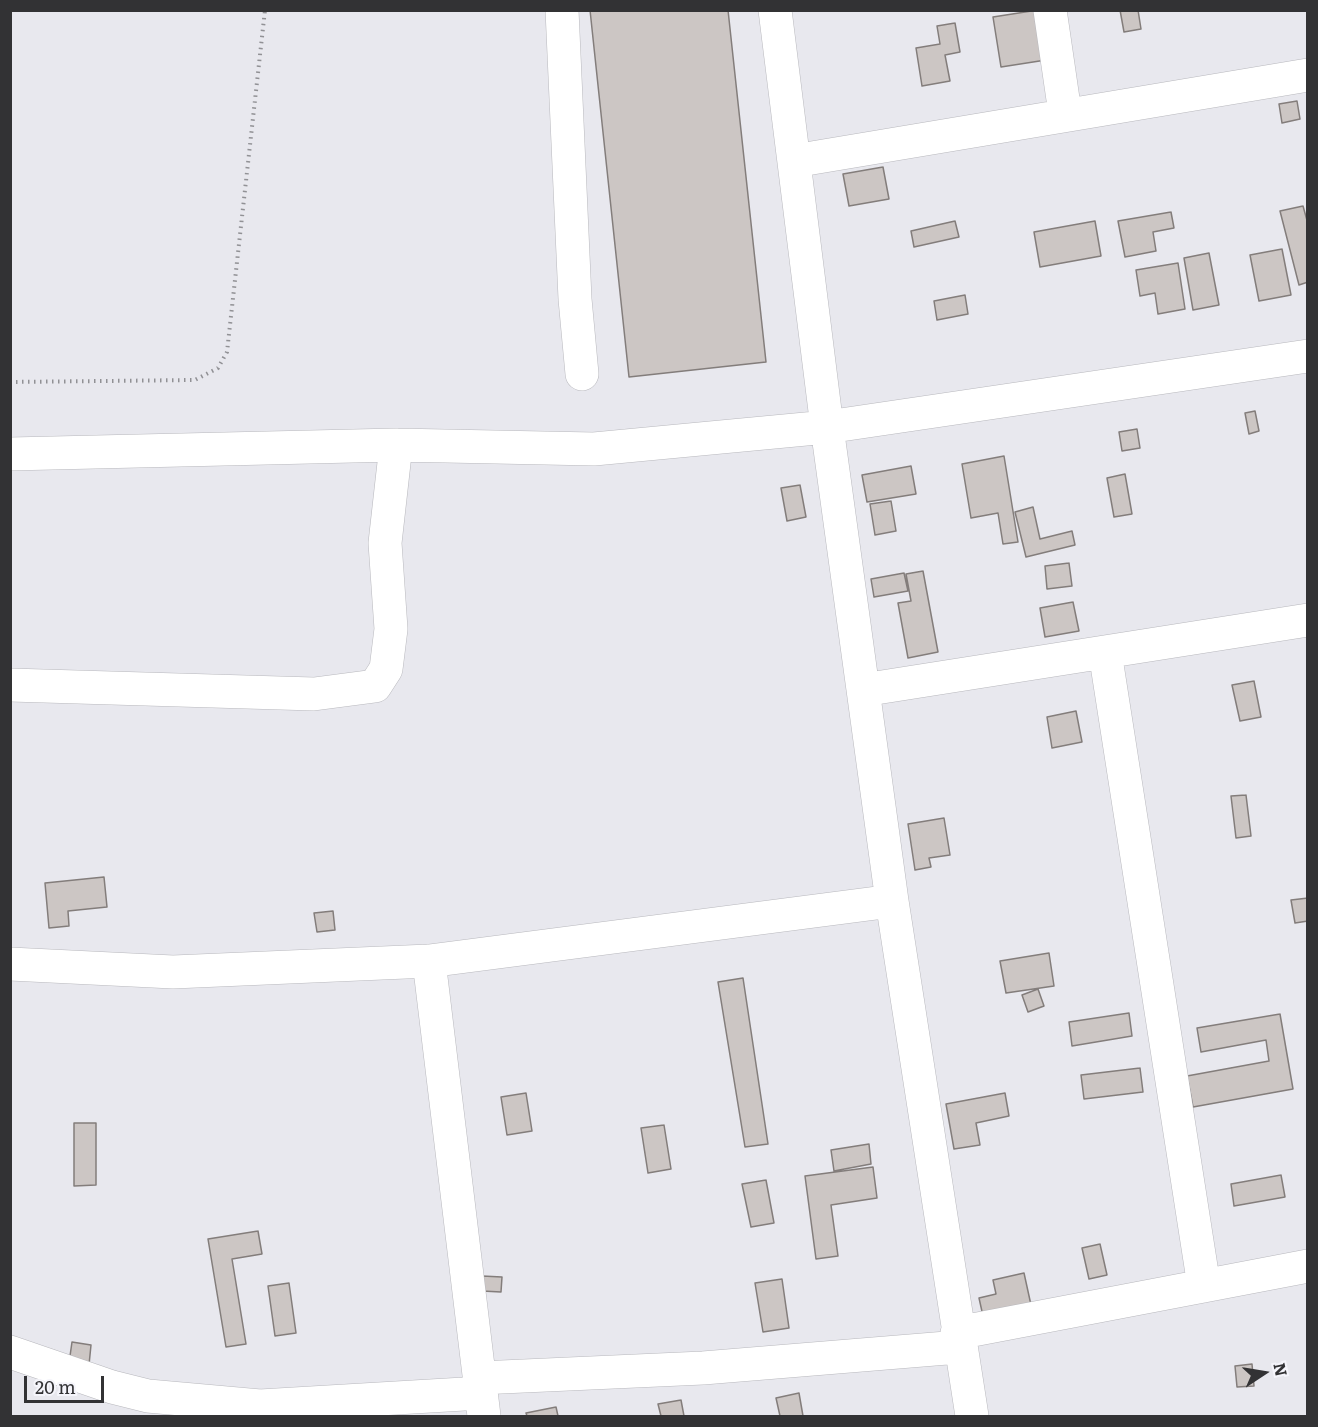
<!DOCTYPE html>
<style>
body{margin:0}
#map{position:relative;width:1318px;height:1427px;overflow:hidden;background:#e8e8ee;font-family:Literata,serif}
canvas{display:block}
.frame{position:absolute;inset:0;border:12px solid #323234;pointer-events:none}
.north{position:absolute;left:1234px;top:1343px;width:60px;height:60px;-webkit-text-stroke:4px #f5f5fb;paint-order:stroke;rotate:78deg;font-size:16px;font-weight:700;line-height:24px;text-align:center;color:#323234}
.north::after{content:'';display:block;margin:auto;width:21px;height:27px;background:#323234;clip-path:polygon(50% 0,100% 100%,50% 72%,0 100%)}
.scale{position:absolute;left:24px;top:1376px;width:80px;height:27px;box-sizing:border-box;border:3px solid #323234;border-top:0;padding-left:8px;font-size:18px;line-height:21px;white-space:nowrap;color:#323234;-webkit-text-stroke:4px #f5f5fb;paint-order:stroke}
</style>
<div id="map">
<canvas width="1318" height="1427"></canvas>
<div class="frame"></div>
<div class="north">N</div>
<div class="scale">20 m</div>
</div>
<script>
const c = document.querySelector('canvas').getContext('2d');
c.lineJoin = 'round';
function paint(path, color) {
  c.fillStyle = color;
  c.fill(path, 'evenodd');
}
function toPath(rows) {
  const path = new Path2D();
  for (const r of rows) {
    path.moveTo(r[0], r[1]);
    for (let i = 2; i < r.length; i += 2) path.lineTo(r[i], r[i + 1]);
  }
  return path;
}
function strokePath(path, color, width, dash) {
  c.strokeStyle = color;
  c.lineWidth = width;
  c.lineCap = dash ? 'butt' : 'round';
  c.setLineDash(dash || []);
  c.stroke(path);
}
const building = toPath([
 [590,10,728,10,766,362,629,377,590,10],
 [1038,10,1046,60,1001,67,993,17,1038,10],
 [1120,10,1138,10,1141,29,1124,32,1120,10],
 [955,23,960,52,945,55,950,81,922,86,916,48,940,44,937,26,955,23],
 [1297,101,1300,119,1282,123,1279,104,1297,101],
 [883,167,889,199,849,206,843,174,883,167],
 [1303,206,1308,224,1308,282,1299,285,1280,211,1303,206],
 [1171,212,1174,228,1153,232,1156,251,1125,257,1118,221,1171,212],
 [955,221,959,237,914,247,911,231,955,221],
 [1095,221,1101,256,1040,267,1034,232,1095,221],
 [1282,249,1291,295,1259,301,1250,255,1282,249],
 [1209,253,1219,305,1193,310,1184,258,1209,253],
 [1178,263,1185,309,1158,314,1155,293,1140,296,1136,270,1178,263],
 [965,295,968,314,937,320,934,301,965,295],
 [1255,411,1259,431,1249,434,1245,413,1255,411],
 [1137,429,1140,448,1122,451,1119,432,1137,429],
 [1004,456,1018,542,1003,544,998,513,971,518,962,464,1004,456],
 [911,466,916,494,867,502,862,475,911,466],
 [1125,474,1132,514,1114,517,1107,478,1125,474],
 [800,485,806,517,787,521,781,488,800,485],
 [891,501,896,531,875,535,870,504,891,501],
 [1033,507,1040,539,1072,531,1075,545,1026,557,1015,512,1033,507],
 [1069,563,1072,586,1047,589,1045,566,1069,563],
 [923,571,938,652,908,658,898,603,911,601,906,574,923,571],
 [904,573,908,591,874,597,871,579,904,573],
 [1073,602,1079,631,1045,637,1040,608,1073,602],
 [1254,681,1261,717,1240,721,1232,685,1254,681],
 [1076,711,1082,742,1052,748,1047,717,1076,711],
 [1246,795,1251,836,1236,838,1231,796,1246,795],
 [944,818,950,855,929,858,931,867,915,870,908,824,944,818],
 [104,877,107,907,68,911,69,926,49,928,45,883,104,877],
 [1308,898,1308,921,1295,923,1291,900,1308,898],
 [333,911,335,930,317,932,314,913,333,911],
 [1049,953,1054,986,1006,993,1000,961,1049,953],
 [743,978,768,1144,745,1147,718,982,743,978],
 [1038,989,1044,1006,1028,1012,1022,995,1038,989],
 [1129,1013,1132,1036,1072,1046,1069,1022,1129,1013],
 [1280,1014,1293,1089,1193,1107,1187,1076,1269,1061,1266,1040,1201,1052,1197,1028,1280,1014],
 [1140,1068,1143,1092,1084,1099,1081,1075,1140,1068],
 [526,1093,532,1131,507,1135,501,1097,526,1093],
 [1005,1093,1009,1116,976,1123,980,1145,954,1149,946,1104,1005,1093],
 [74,1123,96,1123,96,1185,74,1186,74,1123],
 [664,1125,671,1169,648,1173,641,1128,664,1125],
 [869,1144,871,1164,834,1171,831,1150,869,1144],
 [873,1167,877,1198,831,1205,838,1256,816,1259,805,1176,873,1167],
 [1281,1175,1285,1197,1234,1206,1231,1184,1281,1175],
 [766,1180,774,1223,751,1227,742,1184,766,1180],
 [258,1231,262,1254,232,1259,246,1344,226,1347,208,1239,258,1231],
 [1100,1244,1107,1275,1089,1279,1082,1248,1100,1244],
 [1024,1273,1031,1305,983,1316,979,1298,996,1294,993,1280,1024,1273],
 [482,1276,502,1277,501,1292,482,1291,482,1276],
 [782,1279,789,1328,763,1332,755,1283,782,1279],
 [289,1283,296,1333,275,1336,268,1286,289,1283],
 [72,1342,91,1345,89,1365,69,1363,72,1342],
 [1252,1364,1254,1386,1237,1387,1235,1366,1252,1364],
 [799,1393,803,1416,780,1416,776,1398,799,1393],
 [681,1400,684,1416,661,1416,658,1404,681,1400],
 [556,1407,558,1416,527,1416,526,1413,556,1407]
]);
const path = toPath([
 [10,382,195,380,218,368,227,352,265,10]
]);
const minor = toPath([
 [562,10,575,299,582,374],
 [775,10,827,427,892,901,972,1416],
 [1050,10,1065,113],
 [794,161,1308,75],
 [10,454,396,445,594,449,827,427,1308,356],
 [1105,652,1204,1286],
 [10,685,314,694,375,686,386,669,391,629,385,543,396,445],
 [863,690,1308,620],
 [429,961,484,1416],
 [10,964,173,972,429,961,892,901],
 [957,1333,1308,1266],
 [10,1352,112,1387,148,1396,260,1406,481,1393],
 [479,1378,703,1368,959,1347]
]);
paint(building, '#ccc6c4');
strokePath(building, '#837d7b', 1.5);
strokePath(minor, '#b8b8bd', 34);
strokePath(path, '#919195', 4, [1.5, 4.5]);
strokePath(minor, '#fff', 33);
</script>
